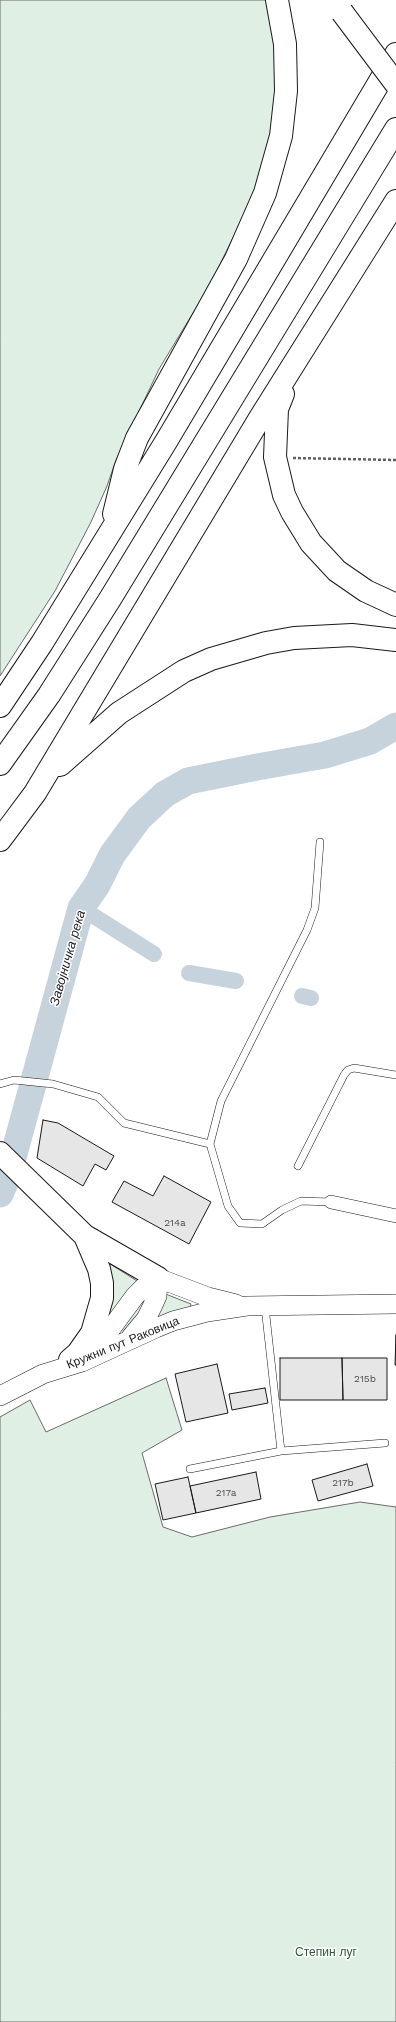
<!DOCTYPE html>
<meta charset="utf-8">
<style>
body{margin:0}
canvas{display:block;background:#fff}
</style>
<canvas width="396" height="2022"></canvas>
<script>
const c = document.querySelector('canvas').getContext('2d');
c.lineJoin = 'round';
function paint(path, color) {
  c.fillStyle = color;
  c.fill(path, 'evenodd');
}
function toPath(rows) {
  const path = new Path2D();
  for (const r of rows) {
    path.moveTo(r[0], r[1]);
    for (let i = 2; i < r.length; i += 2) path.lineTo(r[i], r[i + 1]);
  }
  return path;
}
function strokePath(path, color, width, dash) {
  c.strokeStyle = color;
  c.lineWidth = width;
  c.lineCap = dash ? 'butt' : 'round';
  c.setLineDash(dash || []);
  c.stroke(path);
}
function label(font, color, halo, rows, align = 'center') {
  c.font = font + ' "Work Sans",sans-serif';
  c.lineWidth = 3;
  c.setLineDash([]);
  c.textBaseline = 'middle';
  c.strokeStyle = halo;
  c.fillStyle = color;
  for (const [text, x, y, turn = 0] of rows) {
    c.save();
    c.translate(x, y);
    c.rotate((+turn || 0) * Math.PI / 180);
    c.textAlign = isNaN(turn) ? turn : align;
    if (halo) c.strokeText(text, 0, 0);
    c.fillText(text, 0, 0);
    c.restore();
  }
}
const green = toPath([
 [0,0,269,0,279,58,277,112,266,162,240,223,210,285,159,369,116,460,107,486,91,522,55,591,0,676,0,0],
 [104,1260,137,1281,102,1331,104,1260],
 [149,1293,132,1326,116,1339,120,1327,149,1293],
 [163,1293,191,1304,190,1308,149,1323,163,1293],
 [166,1378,182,1430,142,1453,163,1527,192,1537,270,1517,360,1502,396,1507,396,2022,0,2022,0,1417,30,1400,46,1432,166,1378]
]);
const canal = toPath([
 [81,908,154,954],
 [189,973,236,981],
 [302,996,311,998]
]);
const river = toPath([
 [0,1194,8,1176,81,908,97,885,112,855,139,818,165,794,188,781,257,767,325,755,370,741,396,726]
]);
const building = toPath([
 [43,1120,58,1123,114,1156,106,1170,95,1164,83,1186,37,1158,43,1120],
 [164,1176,211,1202,189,1244,112,1202,124,1181,153,1196,164,1176],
 [396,1335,396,1365,395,1365,396,1335],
 [280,1358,342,1358,343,1400,280,1400,280,1358],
 [342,1358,387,1358,387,1400,343,1400,342,1358],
 [217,1364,228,1413,186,1422,175,1374,217,1364],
 [265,1388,268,1403,232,1410,229,1394,265,1388],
 [367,1464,373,1486,318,1501,312,1480,367,1464],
 [256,1472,261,1499,196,1513,190,1486,256,1472],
 [188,1477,196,1513,163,1520,155,1484,188,1477]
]);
const path = toPath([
 [293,458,396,460]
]);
const service = toPath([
 [320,842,315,908,307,930,221,1101,210,1144,228,1206,240,1223,262,1224,282,1210,301,1201,331,1202],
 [0,1084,14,1080,53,1084,98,1097,124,1123,210,1144],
 [298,1166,344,1075,348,1070,354,1068,396,1075],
 [265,1307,281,1451,385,1443],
 [190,1469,281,1451]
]);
const minor = toPath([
 [331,1202,396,1216]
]);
const secondary = toPath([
 [158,1278,208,1297,236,1304],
 [131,1337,146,1319,152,1307,157,1296,158,1278],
 [84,1352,104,1338,135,1296,143,1288,158,1278],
 [0,1396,43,1374,82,1362,156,1328,173,1321,207,1312,247,1306,396,1304]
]);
const motorway = toPath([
 [283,394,277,409,275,457,284,495,292,512,311,543,337,571,366,591,396,605],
 [114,514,125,469,137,438,236,259,265,193,281,136,286,91,285,44,277,0],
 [0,706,42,643,167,440,396,54],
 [0,764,49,695,110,599,396,129],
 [60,765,119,713,184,671,211,659,266,643,294,638,352,635,396,640],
 [0,840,35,793,260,418,396,201],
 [0,1153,85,1236,158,1278],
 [70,1360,78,1353,92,1333,102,1298,102,1283,99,1269,85,1236]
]);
const motorwayBridge = toPath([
 [342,12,396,84]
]);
const numberNames = [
 ["214a",175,1223],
 ["215b",365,1379],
 ["217b",343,1483],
 ["217a",226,1493]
];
const streetNames = [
 ["Кружни пут Раковица",123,1343,-22]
];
const parkNames = [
 ["Степин луг",326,1952]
];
const waterNames = [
 ["Завојничка река",68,958,-74]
];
paint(green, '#e0efe3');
strokePath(green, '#6a6a6a', 1);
strokePath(canal, '#c6d2dc', 16);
strokePath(river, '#c6d2dc', 27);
paint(building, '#e6e6e6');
strokePath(building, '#1a1a1a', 1);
strokePath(service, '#1a1a1a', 8);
strokePath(minor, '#1a1a1a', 14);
strokePath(secondary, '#1a1a1a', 20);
strokePath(motorway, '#1a1a1a', 24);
strokePath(path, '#5f5f5f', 2.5, [3, 2]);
strokePath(service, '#fff', 7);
strokePath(minor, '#fff', 13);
strokePath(secondary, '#fff', 19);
strokePath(motorway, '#fff', 22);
strokePath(motorwayBridge, '#1a1a1a', 24, []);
strokePath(motorwayBridge, '#fff', 22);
label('10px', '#4d4d4d', null, numberNames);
label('12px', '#1a1a1a', '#fff', streetNames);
label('12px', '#2b5a34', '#fff', parkNames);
label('italic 13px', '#1a1a1a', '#fff', waterNames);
</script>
